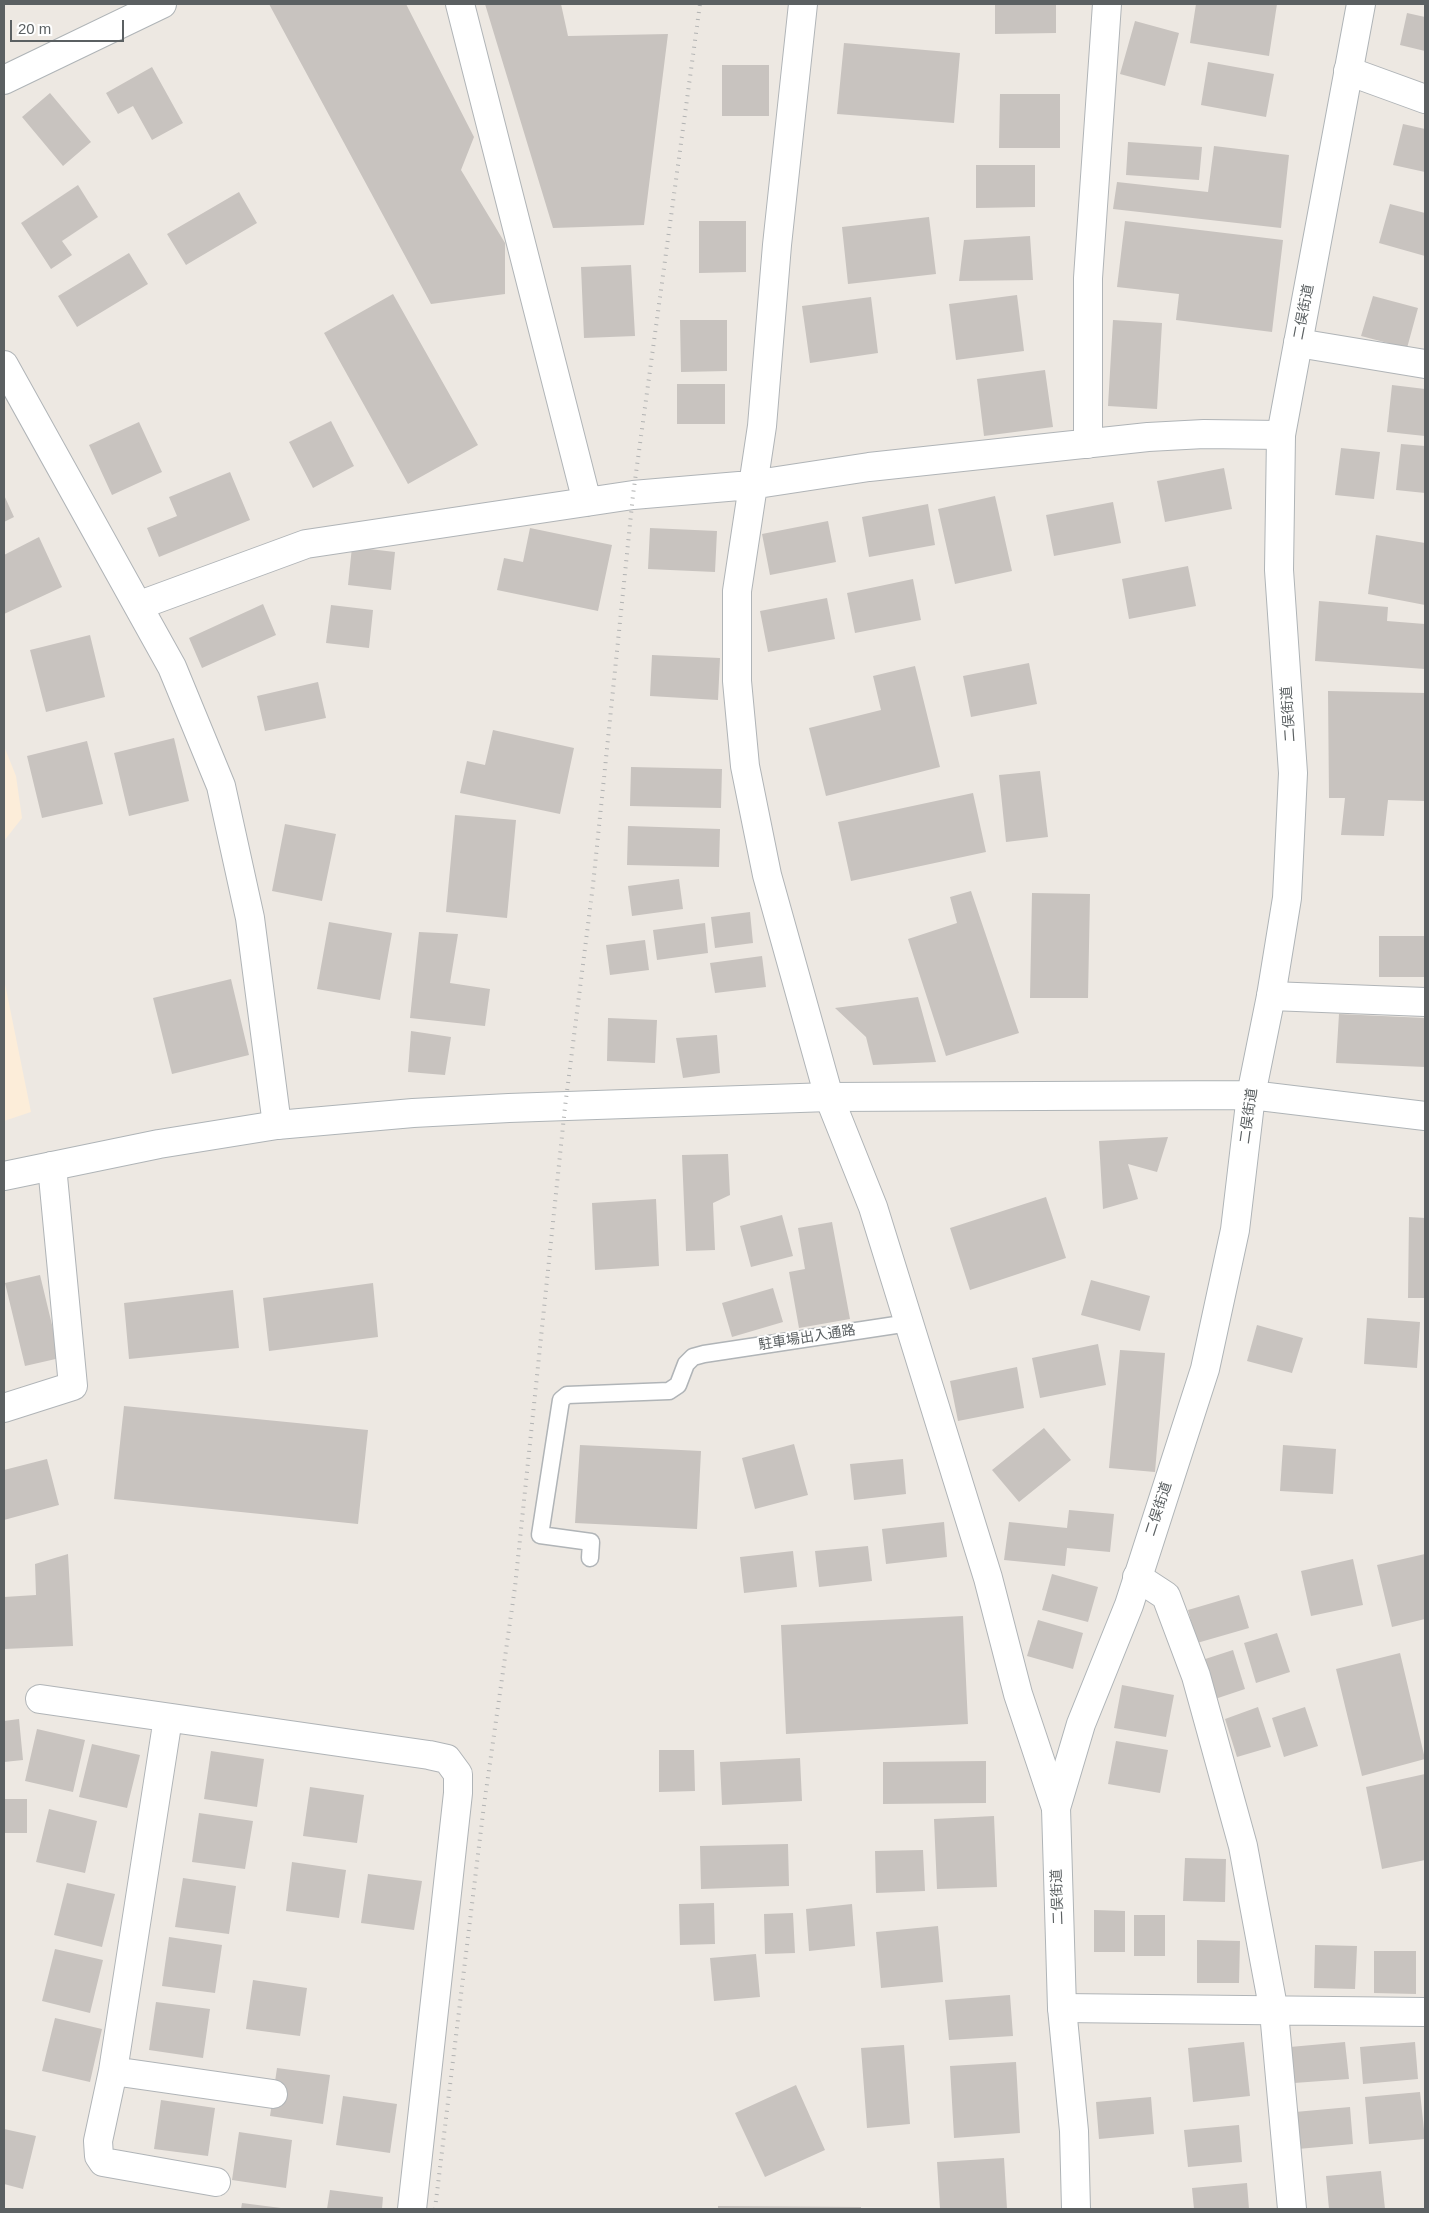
<!DOCTYPE html>
<meta charset="utf-8">
<style>
body{margin:0}
#map{position:relative;width:1429px;height:2213px;overflow:hidden;background:#ede8e2;font-family:Arial,sans-serif}
canvas{display:block}
.frame{position:absolute;inset:0;border:5px solid #5b6062;pointer-events:none}
.scale{position:absolute;left:10px;top:20px;width:114px;height:22px;box-sizing:border-box;border:2px solid #5b6062;border-top:0;padding-left:6px;font-size:15px;line-height:18px;white-space:nowrap;color:#5b6062;-webkit-text-stroke:4px #fff;paint-order:stroke}
</style>
<div id="map">
<canvas width="1429" height="2213"></canvas>
<div class="frame"></div>
<div class="scale">20 m</div>
</div>
<script>
const c = document.querySelector('canvas').getContext('2d');
c.lineJoin = 'round';
function paint(path, color) {
  c.fillStyle = color;
  c.fill(path, 'evenodd');
}
function toPath(rows) {
  const path = new Path2D();
  for (const r of rows) {
    path.moveTo(r[0], r[1]);
    for (let i = 2; i < r.length; i += 2) path.lineTo(r[i], r[i + 1]);
  }
  return path;
}
function strokePath(path, color, width, dash) {
  c.strokeStyle = color;
  c.lineWidth = width;
  c.lineCap = dash ? 'butt' : 'round';
  c.setLineDash(dash || []);
  c.stroke(path);
}
function label(font, color, halo, rows, align = 'center') {
  c.font = font + ' Arial,"Noto Sans JP",sans-serif';
  c.lineWidth = 4;
  c.setLineDash([]);
  c.textBaseline = 'middle';
  c.strokeStyle = halo;
  c.fillStyle = color;
  for (const [text, x, y, turn = 0] of rows) {
    c.save();
    c.translate(x, y);
    c.rotate((+turn || 0) * Math.PI / 180);
    c.textAlign = isNaN(turn) ? turn : align;
    if (halo) c.strokeText(text, 0, 0);
    c.fillText(text, 0, 0);
    c.restore();
  }
}
const commercial = toPath([
 [4,746,16,776,22,818,4,841],
 [4,979,31,1112,4,1121]
]);
const building = toPath([
 [269,4,406,4,474,137,461,170,505,243,505,294,431,304],
 [485,4,561,4,568,36,668,34,644,225,553,228],
 [995,4,1056,4,1056,33,995,34],
 [1196,4,1277,4,1269,56,1190,43],
 [1407,13,1425,17,1425,51,1400,45],
 [1135,21,1179,33,1165,86,1120,74],
 [844,43,960,53,954,123,837,114],
 [1208,62,1274,74,1266,117,1201,105],
 [722,65,769,65,769,116,722,116],
 [152,67,183,123,152,140,133,106,118,114,106,93],
 [50,93,91,142,63,166,22,117],
 [1000,94,1060,94,1060,148,999,148],
 [1403,124,1425,129,1425,172,1393,165],
 [1128,142,1202,147,1199,180,1126,175],
 [1214,146,1289,155,1281,228,1113,209,1117,182,1208,192],
 [976,165,1035,165,1035,207,976,208],
 [78,185,98,217,62,241,72,255,51,269,21,223],
 [239,192,257,223,186,265,167,234],
 [1390,204,1425,213,1425,256,1379,243],
 [929,217,936,274,848,284,842,227],
 [699,221,746,221,746,272,699,273],
 [1125,221,1283,240,1272,332,1176,320,1179,294,1117,287],
 [1030,236,1033,280,959,281,964,240],
 [129,253,148,284,77,327,58,296],
 [631,265,635,336,584,338,581,267],
 [393,294,478,445,408,484,324,333],
 [1017,295,1024,351,956,360,949,304],
 [1373,296,1418,308,1407,348,1361,336],
 [871,297,878,353,810,363,802,306],
 [680,320,727,320,727,371,681,372],
 [1113,320,1162,323,1157,409,1108,406],
 [1045,370,1053,427,984,436,977,379],
 [677,384,725,384,725,424,677,424],
 [1392,385,1425,389,1425,436,1387,432],
 [331,421,354,466,313,488,289,442],
 [139,422,162,472,112,495,89,445],
 [1401,444,1425,446,1425,493,1396,490],
 [1341,448,1380,452,1374,499,1335,495],
 [1224,468,1232,509,1165,522,1157,481],
 [230,472,250,520,159,557,147,528,177,516,169,497],
 [4,495,14,517,4,522],
 [995,496,1012,571,955,584,938,509],
 [1113,502,1121,543,1054,556,1046,515],
 [928,504,935,545,869,557,862,517],
 [828,521,836,562,770,575,762,534],
 [530,528,612,545,598,611,497,590,504,558,523,562],
 [650,528,717,531,715,572,648,569],
 [1376,535,1425,543,1425,605,1368,594],
 [39,537,62,587,4,614,4,555],
 [352,547,395,552,391,590,348,585],
 [1188,566,1196,606,1129,619,1122,579],
 [913,579,921,620,855,633,847,593],
 [827,598,835,639,768,652,760,611],
 [1319,601,1388,607,1387,621,1425,624,1425,669,1315,661],
 [263,604,276,635,202,668,189,638],
 [331,605,373,610,369,648,326,643],
 [90,635,105,697,46,712,30,650],
 [652,655,720,658,718,700,650,696],
 [1029,663,1037,704,971,717,963,676],
 [915,666,940,767,826,796,809,728,881,710,873,676],
 [318,682,326,718,265,731,257,696],
 [1328,691,1425,693,1425,801,1388,800,1384,836,1341,835,1345,798,1329,798],
 [493,730,574,748,560,814,460,793,467,761,485,765],
 [174,738,189,801,129,816,114,753],
 [87,741,103,804,42,818,27,756],
 [631,767,722,769,721,808,630,806],
 [1040,771,1048,837,1006,842,999,775],
 [973,793,986,852,851,881,838,822],
 [455,815,516,820,507,918,446,912],
 [285,824,336,834,322,901,272,891],
 [628,826,720,829,719,867,627,865],
 [679,879,683,909,632,916,628,886],
 [971,891,1019,1033,946,1056,908,939,957,923,950,897],
 [1032,893,1090,894,1088,998,1030,998],
 [750,912,753,943,715,948,711,917],
 [329,922,392,933,380,1000,317,989],
 [705,923,708,953,657,960,653,930],
 [419,932,458,934,450,983,490,989,485,1026,410,1018],
 [1379,936,1425,936,1425,977,1379,977],
 [645,940,649,970,610,975,606,945],
 [762,956,766,987,715,993,710,963],
 [231,979,249,1055,172,1074,153,998],
 [918,997,936,1062,873,1065,866,1037,835,1008],
 [1339,1014,1425,1018,1425,1067,1336,1063],
 [608,1018,657,1020,655,1063,607,1061],
 [411,1031,451,1037,445,1075,408,1072],
 [717,1035,720,1073,683,1078,676,1038],
 [1168,1137,1157,1172,1128,1164,1138,1199,1103,1209,1099,1141],
 [728,1154,730,1195,713,1203,715,1250,686,1251,682,1155],
 [1046,1197,1066,1258,970,1290,950,1228],
 [656,1199,659,1266,595,1270,592,1203],
 [782,1215,793,1256,751,1267,740,1226],
 [1409,1217,1425,1218,1425,1298,1408,1298],
 [832,1222,850,1319,799,1328,789,1272,805,1269,798,1228],
 [40,1275,60,1358,25,1366,5,1283],
 [1091,1280,1150,1296,1140,1331,1081,1315],
 [373,1283,378,1337,269,1351,263,1298],
 [773,1288,783,1322,732,1337,722,1303],
 [233,1290,239,1348,129,1359,124,1303],
 [1367,1318,1420,1322,1417,1368,1364,1364],
 [1257,1325,1303,1338,1292,1373,1247,1361],
 [1098,1344,1106,1385,1040,1398,1032,1358],
 [1120,1350,1165,1353,1155,1472,1109,1468],
 [1017,1367,1024,1408,958,1421,950,1381],
 [124,1406,368,1430,358,1524,114,1499],
 [1044,1428,1071,1460,1019,1502,992,1470],
 [794,1444,808,1495,755,1509,742,1458],
 [580,1445,701,1451,697,1529,575,1523],
 [1283,1445,1336,1449,1333,1494,1280,1491],
 [47,1459,59,1505,4,1520,4,1470],
 [903,1459,906,1494,854,1500,850,1464],
 [1069,1510,1114,1514,1110,1552,1067,1548,1065,1566,1004,1560,1009,1522,1067,1528],
 [944,1522,947,1557,886,1564,882,1529],
 [868,1546,872,1581,819,1587,815,1551],
 [793,1551,797,1587,744,1593,740,1557],
 [68,1554,73,1646,4,1649,4,1597,36,1595,35,1564],
 [1425,1554,1425,1619,1392,1627,1377,1565],
 [1353,1559,1363,1605,1311,1616,1301,1571],
 [1052,1574,1098,1587,1088,1622,1042,1610],
 [1239,1595,1249,1628,1197,1643,1188,1610],
 [963,1616,968,1724,786,1734,781,1625],
 [1038,1620,1083,1633,1073,1669,1027,1656],
 [1277,1633,1290,1672,1256,1683,1244,1643],
 [1233,1650,1245,1689,1212,1700,1199,1661],
 [1400,1653,1425,1759,1362,1776,1336,1669],
 [1122,1685,1174,1695,1166,1737,1114,1728],
 [1258,1707,1271,1747,1237,1757,1225,1719],
 [1305,1707,1318,1746,1284,1757,1272,1718],
 [19,1719,23,1760,4,1762,4,1721],
 [37,1729,85,1740,73,1792,25,1781],
 [1116,1741,1168,1750,1160,1793,1108,1784],
 [92,1744,140,1755,127,1808,79,1797],
 [659,1750,694,1750,695,1791,659,1792],
 [211,1751,264,1759,257,1807,204,1799],
 [800,1758,802,1801,722,1805,720,1762],
 [986,1761,986,1803,883,1804,883,1762],
 [1425,1774,1425,1860,1382,1869,1366,1787],
 [310,1787,364,1795,357,1843,303,1836],
 [4,1799,27,1799,27,1833,4,1833],
 [49,1809,97,1821,85,1873,36,1862],
 [199,1813,253,1821,245,1869,192,1862],
 [994,1816,997,1887,937,1889,934,1819],
 [788,1844,789,1886,701,1889,700,1846],
 [923,1850,925,1891,876,1893,875,1851],
 [1185,1858,1226,1859,1225,1902,1183,1901],
 [292,1862,346,1870,339,1918,286,1911],
 [368,1874,422,1881,414,1930,361,1923],
 [183,1878,236,1886,229,1934,175,1927],
 [67,1883,115,1894,102,1947,54,1935],
 [714,1903,715,1944,680,1945,679,1904],
 [852,1904,855,1946,809,1951,806,1909],
 [1094,1910,1125,1911,1125,1952,1094,1952],
 [793,1913,795,1953,765,1954,764,1914],
 [1134,1915,1165,1915,1165,1956,1134,1956],
 [938,1926,943,1982,881,1988,876,1932],
 [169,1937,222,1945,215,1993,162,1986],
 [1197,1940,1240,1941,1239,1983,1197,1983],
 [1315,1945,1357,1946,1355,1989,1314,1988],
 [55,1949,103,1960,90,2013,42,2001],
 [1374,1951,1416,1951,1416,1994,1374,1993],
 [756,1954,760,1997,714,2001,710,1958],
 [253,1980,307,1988,300,2036,246,2029],
 [1010,1995,1013,2036,949,2040,945,2000],
 [156,2002,210,2009,203,2058,149,2050],
 [55,2018,102,2029,90,2082,42,2071],
 [1244,2042,1250,2096,1193,2102,1188,2048],
 [1345,2042,1349,2079,1294,2083,1290,2047],
 [1415,2042,1418,2079,1363,2084,1360,2047],
 [904,2045,910,2124,867,2128,861,2048],
 [1016,2062,1020,2133,954,2138,950,2066],
 [277,2068,330,2075,323,2124,270,2116],
 [796,2085,825,2150,765,2177,735,2113],
 [1420,2092,1425,2139,1369,2144,1365,2097],
 [343,2096,397,2104,390,2153,336,2145],
 [1151,2097,1154,2134,1099,2139,1096,2102],
 [161,2100,215,2108,208,2156,154,2149],
 [1350,2107,1353,2144,1298,2149,1295,2112],
 [1239,2125,1242,2162,1188,2167,1184,2130],
 [4,2129,36,2136,23,2189,4,2184],
 [239,2132,292,2140,286,2188,232,2180],
 [1004,2158,1007,2209,940,2209,937,2162],
 [1381,2171,1385,2209,1329,2209,1326,2176],
 [1247,2183,1249,2209,1194,2209,1192,2188],
 [330,2190,383,2197,382,2209,327,2209],
 [242,2203,281,2208,281,2209,241,2209],
 [718,2206,861,2207,861,2209,718,2209]
]);
const lane = toPath([
 [590,1558,591,1542,540,1535,561,1400,567,1395,669,1391,678,1385,686,1364,693,1357,704,1354,909,1323]
]);
const street = toPath([
 [460,4,587,502],
 [803,4,777,245,762,426,737,591,737,681,745,766,767,875,829,1097,873,1207,988,1578,1018,1694,1056,1808],
 [1348,71,1425,99],
 [1298,343,1425,364],
 [4,365,172,667,221,786,250,918,277,1125],
 [1088,444,1088,278,1107,4],
 [140,605,306,544,633,495,751,485,869,467,1148,437,1204,434,1281,435],
 [1271,996,1425,1002],
 [4,1408,73,1386,52,1166],
 [1137,1577,1166,1596,1196,1676,1243,1846,1274,2012,1292,2209],
 [40,1699,429,1755,447,1759,458,1774,458,1793,412,2209],
 [168,1718,113,2071,98,2141,99,2156,103,2162,216,2182],
 [1062,2008,1425,2012],
 [113,2071,273,2094]
]);
const secondary = toPath([
 [4,80,162,4],
 [4,1176,159,1144,277,1125,413,1113,509,1108,829,1097,1251,1095,1425,1116],
 [1076,2209,1074,2131,1062,2008,1056,1808,1081,1724,1129,1605,1205,1369,1235,1230,1251,1095,1271,996,1287,898,1293,773,1279,570,1281,435,1361,4]
]);
const rail = toPath([
 [435,2209,484,1805,515,1587,565,1107,593,885,633,495,700,4]
]);
const streetNames = [
 ["二俣街道",1304,312,-79],
 ["二俣街道",1289,714,-94],
 ["二俣街道",1249,1116,-82],
 ["駐車場出入通路",807,1338,-9],
 ["二俣街道",1159,1509,-72],
 ["二俣街道",1058,1897,-92]
];
paint(commercial, '#fcedd9');
paint(building, '#c8c3bf');
strokePath(lane, '#b0b4b7', 19);
strokePath(street, '#b0b4b7', 30);
strokePath(secondary, '#afb4b7', 30);
strokePath(lane, '#fff', 16);
strokePath(street, '#fff', 28);
strokePath(secondary, '#fff', 28);
strokePath(rail, '#b1b2b2', 4, [1, 6]);
label('14px', '#5b6062', '#fff', streetNames);
</script>
